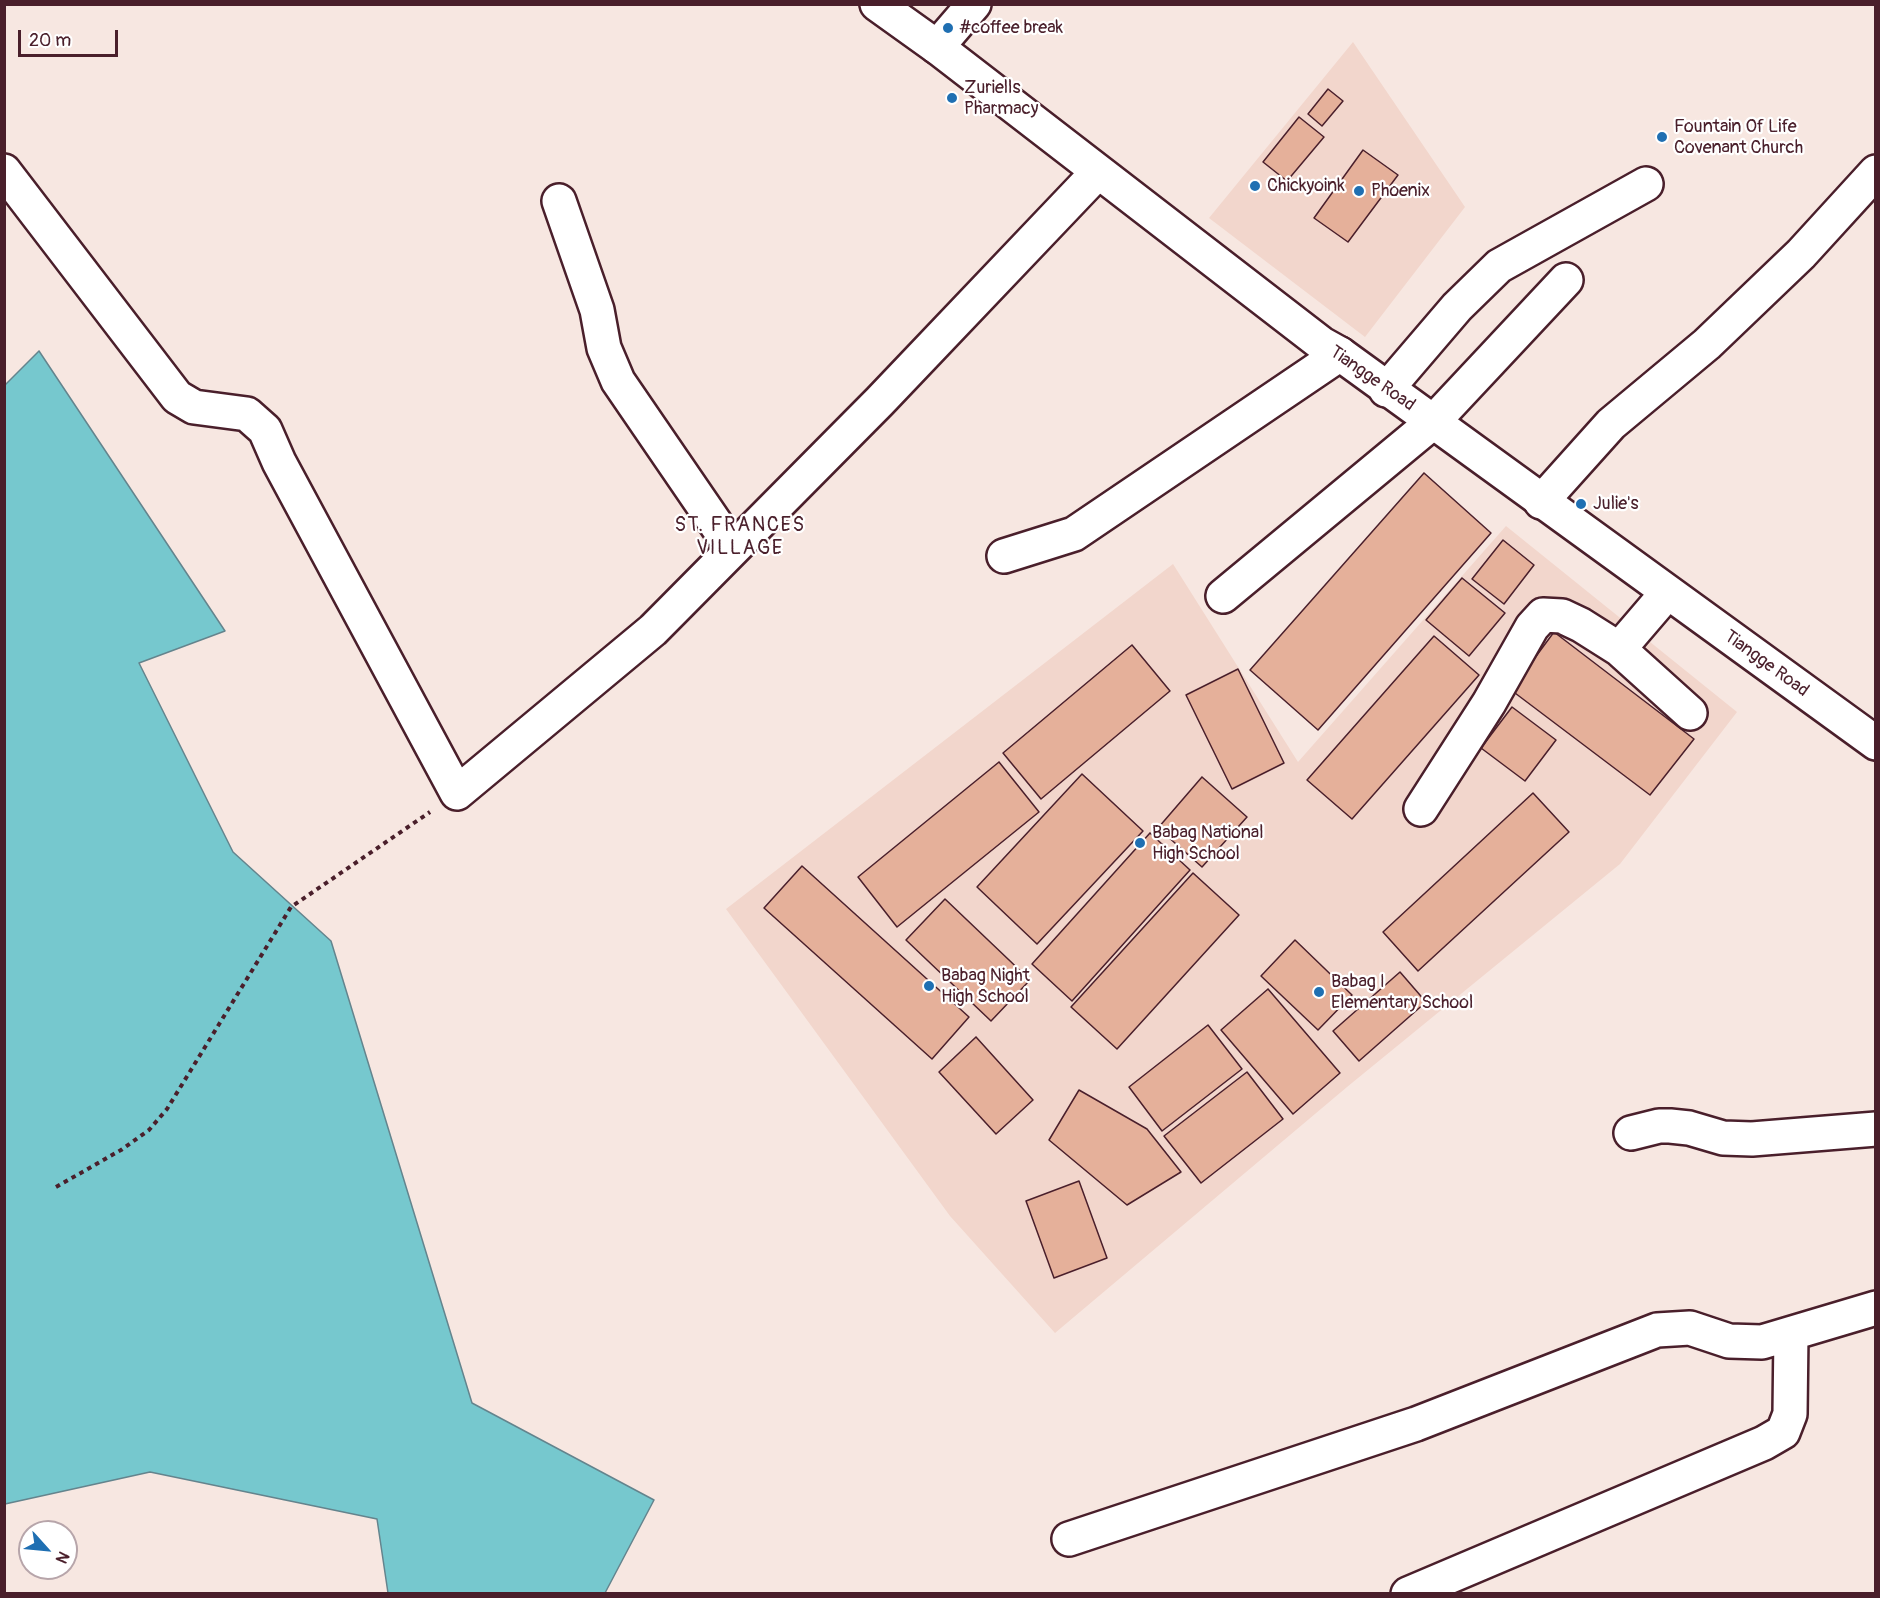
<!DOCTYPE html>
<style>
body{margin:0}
#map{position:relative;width:1880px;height:1598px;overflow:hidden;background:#f7e7e1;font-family:Pangolin,sans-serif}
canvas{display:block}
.frame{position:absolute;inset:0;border:6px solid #4a1f2b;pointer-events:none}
.north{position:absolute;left:18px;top:1520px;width:60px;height:60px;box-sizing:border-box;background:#fff;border:2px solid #b7a5aa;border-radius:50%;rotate:117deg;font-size:16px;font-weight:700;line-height:24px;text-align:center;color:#4a1f2b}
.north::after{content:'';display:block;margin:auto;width:21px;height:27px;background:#1f6fb2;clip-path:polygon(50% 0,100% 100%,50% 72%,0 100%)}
.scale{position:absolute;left:18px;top:30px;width:100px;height:27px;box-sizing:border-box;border:3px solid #4a1f2b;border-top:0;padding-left:8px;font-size:18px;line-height:21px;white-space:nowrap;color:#4a1f2b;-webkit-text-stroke:4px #fff;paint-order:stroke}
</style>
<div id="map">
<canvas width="1880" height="1598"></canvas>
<div class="frame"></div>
<div class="north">N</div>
<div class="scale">20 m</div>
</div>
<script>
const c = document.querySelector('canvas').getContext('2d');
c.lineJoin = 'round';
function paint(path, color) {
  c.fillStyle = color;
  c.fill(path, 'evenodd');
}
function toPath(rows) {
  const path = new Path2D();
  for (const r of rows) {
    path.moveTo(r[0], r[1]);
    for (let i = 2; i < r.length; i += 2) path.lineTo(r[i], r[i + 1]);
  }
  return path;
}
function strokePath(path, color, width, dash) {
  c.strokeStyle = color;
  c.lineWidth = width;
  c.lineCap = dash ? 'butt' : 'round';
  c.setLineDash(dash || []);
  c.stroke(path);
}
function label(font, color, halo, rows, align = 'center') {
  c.font = font + ' Pangolin,sans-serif';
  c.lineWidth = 4.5;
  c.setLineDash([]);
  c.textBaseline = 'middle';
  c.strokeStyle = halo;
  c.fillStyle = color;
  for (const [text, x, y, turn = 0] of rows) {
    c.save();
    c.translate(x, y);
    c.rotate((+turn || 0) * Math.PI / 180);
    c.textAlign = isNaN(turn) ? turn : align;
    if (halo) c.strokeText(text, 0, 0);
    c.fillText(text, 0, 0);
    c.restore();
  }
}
const built = toPath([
 [1353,42,1465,207,1365,337,1209,218],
 [1506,526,1737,712,1620,864,1347,1087,1055,1333,950,1216,726,909,1173,564,1298,762]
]);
const water = toPath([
 [39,351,225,631,139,663,233,852,331,941,472,1403,654,1500,605,1593,388,1593,377,1519,150,1472,5,1504,4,386,39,351]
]);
const building = toPath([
 [1328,89,1343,101,1322,126,1308,114,1328,89],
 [1299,117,1324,137,1287,181,1263,162,1299,117],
 [1363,150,1398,175,1348,242,1314,218,1363,150],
 [1424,473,1491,533,1318,730,1250,670,1424,473],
 [1503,540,1534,565,1504,604,1472,579,1503,540],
 [1462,578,1505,613,1469,656,1426,620,1462,578],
 [1554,632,1694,739,1650,795,1511,690,1554,632],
 [1434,636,1479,675,1352,819,1307,780,1434,636],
 [1132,645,1170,691,1041,799,1003,753,1132,645],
 [1238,669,1284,763,1232,789,1186,695,1238,669],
 [1512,707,1556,740,1525,781,1481,748,1512,707],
 [999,762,1039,812,897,927,858,877,999,762],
 [1082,774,1143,831,1037,944,977,887,1082,774],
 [1202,777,1247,817,1202,867,1158,828,1202,777],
 [1533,793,1569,832,1418,971,1383,932,1533,793],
 [1150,833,1190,870,1072,1001,1032,964,1150,833],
 [802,866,969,1017,932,1059,764,908,802,866],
 [1193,873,1239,915,1117,1049,1071,1007,1193,873],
 [945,899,1030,980,991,1021,906,940,945,899],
 [1295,940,1352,995,1318,1030,1261,976,1295,940],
 [1400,972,1426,1002,1359,1061,1333,1031,1400,972],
 [1268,989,1340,1073,1293,1114,1221,1030,1268,989],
 [1208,1025,1242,1069,1162,1131,1129,1087,1208,1025],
 [976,1037,1033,1100,996,1134,939,1072,976,1037],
 [1247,1072,1283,1119,1201,1183,1164,1136,1247,1072],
 [1079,1090,1147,1129,1181,1172,1127,1205,1049,1140,1079,1090],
 [1079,1181,1107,1258,1054,1278,1026,1201,1079,1181]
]);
const path = toPath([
 [56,1187,121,1150,149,1130,167,1109,291,907,430,812]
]);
const minor = toPath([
 [937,47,974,4],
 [4,171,177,397,194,407,247,414,265,430,279,462,457,793,653,630,880,401,1097,173],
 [559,201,597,310,604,348,618,381,733,549],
 [1386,390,1457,307,1499,266,1646,184],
 [1541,502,1611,424,1707,344,1801,254,1876,172],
 [1004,556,1074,534,1340,354],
 [1223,596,1433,422,1566,280],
 [1619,649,1690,713],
 [1421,809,1489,703,1532,627,1543,615,1562,616,1581,625,1619,649,1667,593],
 [1631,1133,1659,1126,1670,1126,1689,1128,1723,1138,1752,1139,1876,1129],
 [1069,1539,1416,1424,1657,1330,1690,1328,1729,1341,1762,1342,1876,1308],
 [1408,1594,1764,1443,1783,1432,1790,1414,1791,1334]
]);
const major = toPath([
 [877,4,937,47,1322,344,1340,354,1876,743]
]);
const markers = [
 [948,28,6,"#1f6fb2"],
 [952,98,6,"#1f6fb2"],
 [1662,137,6,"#1f6fb2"],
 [1255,186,6,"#1f6fb2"],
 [1359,191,6,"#1f6fb2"],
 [1581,504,6,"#1f6fb2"],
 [1140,843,6,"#1f6fb2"],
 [929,986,6,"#1f6fb2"],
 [1319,992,6,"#1f6fb2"]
];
const poiNames = [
 ["#coffee break",960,28],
 ["Zuriells",964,88],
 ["Pharmacy",964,109],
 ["Fountain Of Life",1674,127],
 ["Covenant Church",1674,148],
 ["Chickyoink",1267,186],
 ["Phoenix",1371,191],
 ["Julie's",1593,504],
 ["Babag National",1152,833],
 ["High School",1152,854],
 ["Babag Night",941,976],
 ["High School",941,997],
 ["Babag I",1331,982],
 ["Elementary School",1331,1003]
];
const streetNames = [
 ["Tiangge Road",1372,379,35],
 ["Tiangge Road",1766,664,36]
];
const neighbourhoodNames = [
 ["ST. FRANCES",740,526],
 ["VILLAGE",740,549]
];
paint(built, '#f2d6cc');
paint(water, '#76c8ce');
strokePath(water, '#64848d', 1.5);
paint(building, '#e5b09a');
strokePath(building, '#4a1f2b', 1.5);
strokePath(minor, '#4a1f2b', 38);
strokePath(major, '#4a1f2b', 38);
strokePath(path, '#4a1f2b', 4, [4.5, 4.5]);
strokePath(minor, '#fff', 33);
strokePath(major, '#fff', 33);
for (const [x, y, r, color] of markers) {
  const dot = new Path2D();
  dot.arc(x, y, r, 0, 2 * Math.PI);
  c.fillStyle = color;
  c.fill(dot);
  strokePath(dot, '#fff', 2);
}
label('18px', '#4a1f2b', '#fff', poiNames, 'left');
label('18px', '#4a1f2b', '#fff', streetNames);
c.letterSpacing = '1.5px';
label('20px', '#4a1f2b', '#fff', neighbourhoodNames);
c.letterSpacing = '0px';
</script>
